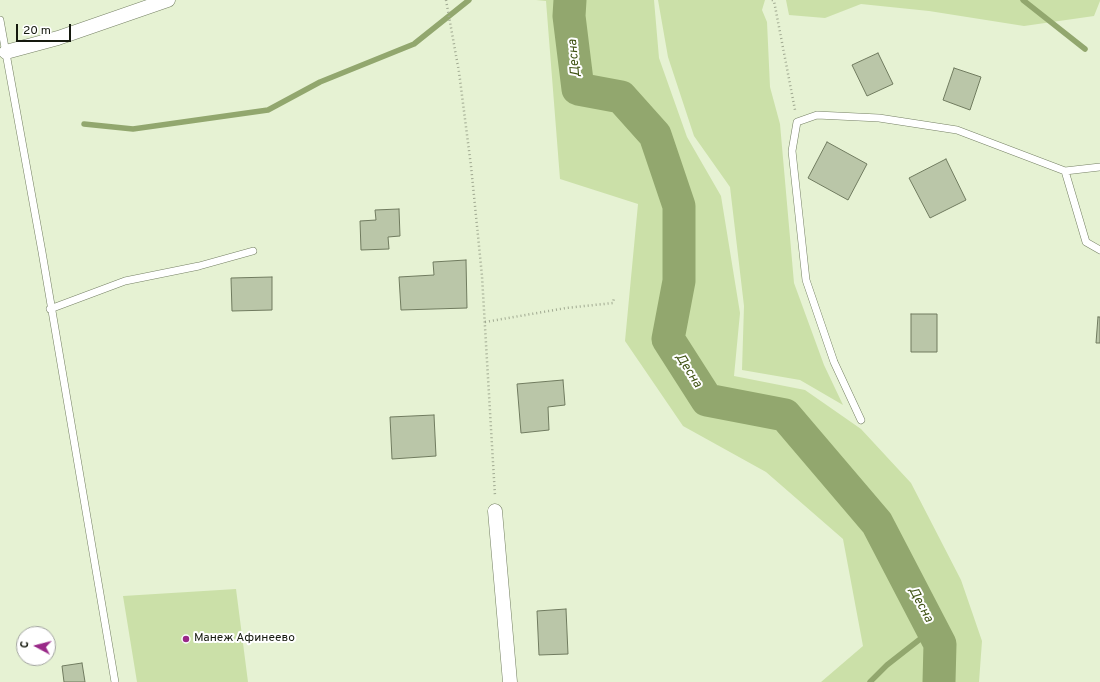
<!DOCTYPE html>
<meta charset="utf-8">
<style>
body{margin:0}
#map{position:relative;width:1100px;height:682px;overflow:hidden;background:#e6f2d3;font-family:Overpass,sans-serif}
canvas{display:block}
.north{position:absolute;left:16px;top:626px;width:40px;height:40px;box-sizing:border-box;background:#fff;border:1px solid #a1a39f;border-radius:50%;rotate:277deg;font-size:11px;font-weight:700;line-height:16px;text-align:center;color:#15190e}
.north::after{content:'';display:block;margin:auto;width:14px;height:18px;background:#992988;clip-path:polygon(50% 0,100% 100%,50% 72%,0 100%)}
.scale{position:absolute;left:16px;top:24px;width:55px;height:18px;box-sizing:border-box;border:2px solid #15190e;border-top:0;padding-left:5px;font-size:12px;line-height:14px;white-space:nowrap;color:#15190e;-webkit-text-stroke:3px #fff;paint-order:stroke}
</style>
<div id="map">
<canvas width="1100" height="682"></canvas>
<div class="north">С</div>
<div class="scale">20 m</div>
</div>
<script>
const c = document.querySelector('canvas').getContext('2d');
c.lineJoin = 'round';
function paint(path, color) {
  c.fillStyle = color;
  c.fill(path, 'evenodd');
}
function toPath(rows) {
  const path = new Path2D();
  for (const r of rows) {
    path.moveTo(r[0], r[1]);
    for (let i = 2; i < r.length; i += 2) path.lineTo(r[i], r[i + 1]);
  }
  return path;
}
function strokePath(path, color, width, dash) {
  c.strokeStyle = color;
  c.lineWidth = width;
  c.lineCap = dash ? 'butt' : 'round';
  c.setLineDash(dash || []);
  c.stroke(path);
}
function label(font, color, halo, rows, align = 'center') {
  c.font = font + ' Overpass,sans-serif';
  c.lineWidth = 4;
  c.setLineDash([]);
  c.textBaseline = 'middle';
  c.strokeStyle = halo;
  c.fillStyle = color;
  for (const [text, x, y, turn = 0] of rows) {
    c.save();
    c.translate(x, y);
    c.rotate((+turn || 0) * Math.PI / 180);
    c.textAlign = isNaN(turn) ? turn : align;
    if (halo) c.strokeText(text, 0, 0);
    c.fillText(text, 0, 0);
    c.restore();
  }
}
const green = toPath([
 [536,0,654,0,659,58,687,137,721,196,740,313,734,376,805,390,861,429,911,483,961,580,982,641,979,682,821,682,863,646,843,539,766,472,683,426,625,341,638,204,560,179,546,1],
 [658,0,765,0,762,10,767,22,770,87,780,124,794,283,824,365,843,405,800,380,742,370,744,306,730,187,694,136,668,57],
 [786,0,1100,0,1100,1,1094,16,1024,26,929,11,861,4,825,18,789,15],
 [236,589,248,682,137,682,123,596]
]);
const stream = toPath([
 [1023,0,1085,49],
 [84,124,133,129,268,110,320,82,414,44,469,0],
 [870,682,887,665,933,629]
]);
const river = toPath([
 [570,0,569,16,578,89,621,97,655,135,679,206,679,281,668,339,707,400,785,415,877,523,940,644,939,682]
]);
const building = toPath([
 [878,53,893,84,867,96,852,65,878,53],
 [954,68,981,77,970,110,943,100,954,68],
 [827,142,867,164,848,200,808,178,827,142],
 [946,159,966,200,930,218,909,178,946,159],
 [399,209,400,236,388,237,389,249,361,250,360,221,376,220,375,210,399,209],
 [466,260,467,308,401,310,399,277,434,275,433,262,466,260],
 [272,277,272,310,232,311,231,278,272,277],
 [911,314,937,314,937,352,911,352,911,314],
 [1098,317,1100,317,1100,343,1096,343,1098,317],
 [563,380,565,405,548,407,549,430,521,433,517,384,563,380],
 [434,415,436,456,392,459,390,417,434,415],
 [566,609,568,654,539,655,537,611,566,609],
 [82,663,85,682,64,682,62,666,82,663]
]);
const path = toPath([
 [446,0,459,72,471,166,482,276,495,496],
 [772,0,774,1,795,110],
 [485,322,566,308,613,303,614,298]
]);
const service = toPath([
 [0,20,42,252,115,682],
 [1065,171,1086,242,1100,250],
 [50,309,125,281,199,266,253,251],
 [861,420,834,362,806,280,792,151,797,122,817,115,879,118,957,130,1065,171,1100,167]
]);
const minor = toPath([
 [6,52,58,38,168,0],
 [495,511,510,682]
]);
const markers = [
 [186,639,4,"#992988"]
];
const poiNames = [
 ["Манеж Афинеево",194,639]
];
const waterNames = [
 ["Десна",575,58,-95],
 ["Десна",688,371,58],
 ["Десна",920,605,62]
];
paint(green, '#cbe0a8');
strokePath(stream, '#92a76e', 5.5);
strokePath(river, '#92a76e', 33);
paint(building, '#bac6a8');
strokePath(building, '#707b5f', 1);
strokePath(service, '#758064', 8);
strokePath(minor, '#758064', 15);
strokePath(path, '#a0a991', 2.5, [1, 3]);
strokePath(service, '#fff', 7);
strokePath(minor, '#fff', 14);
for (const [x, y, r, color] of markers) {
  const dot = new Path2D();
  dot.arc(x, y, r, 0, 2 * Math.PI);
  c.fillStyle = color;
  c.fill(dot);
  strokePath(dot, '#fff', 1.5);
}
label('12px', '#15190e', '#fff', poiNames, 'left');
label('italic 13px', '#405314', '#fff', waterNames);
</script>
